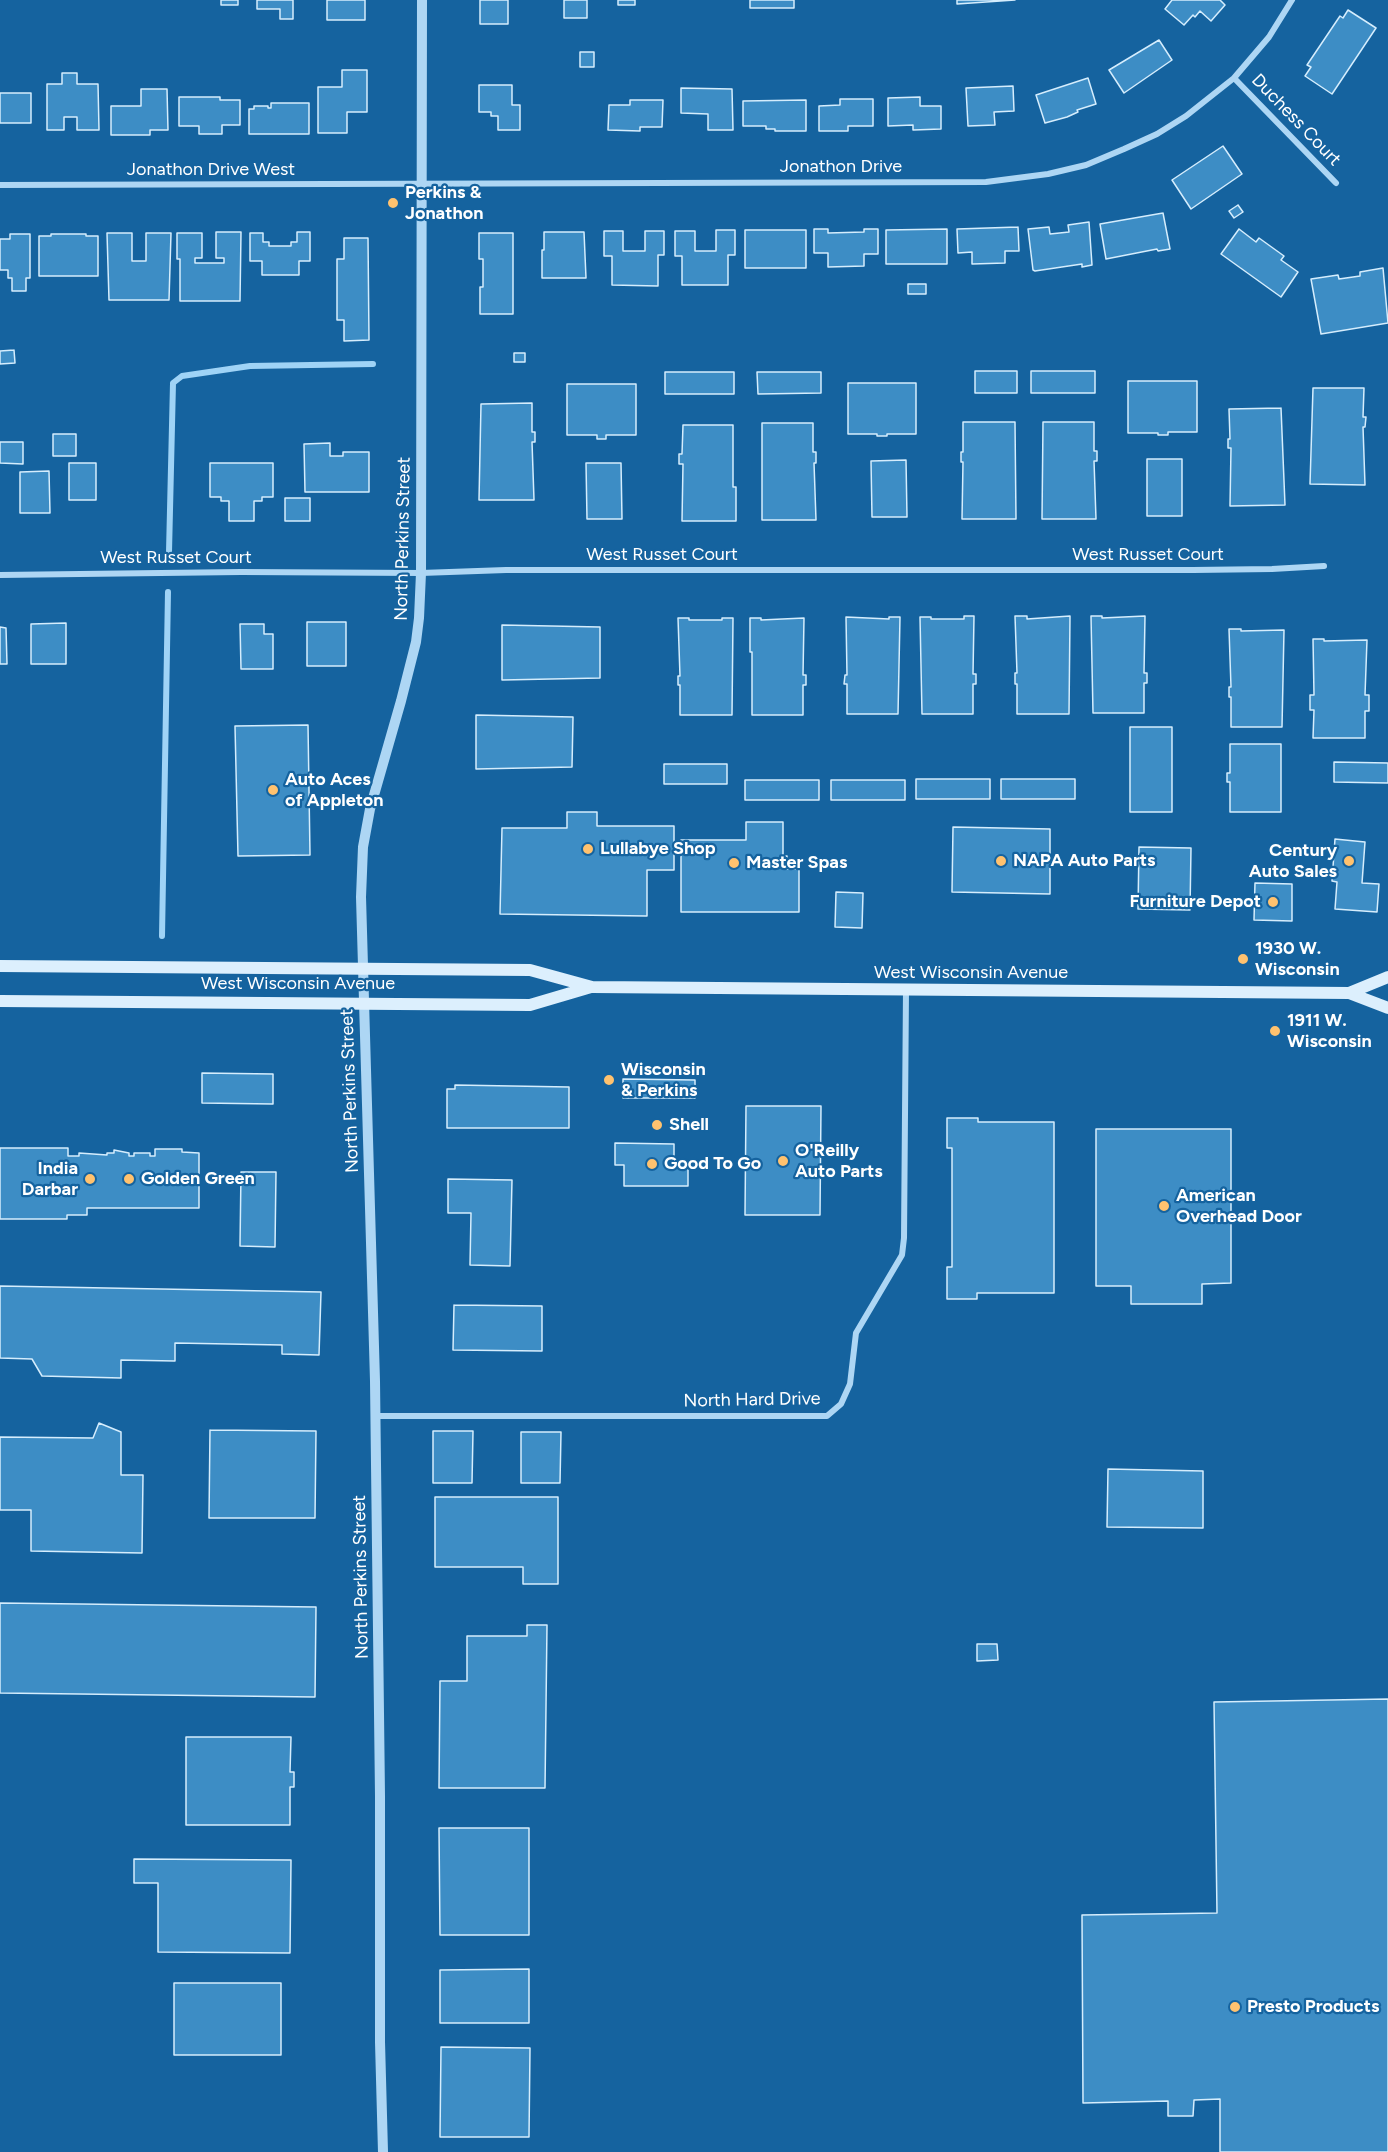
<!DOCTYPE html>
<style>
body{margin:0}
canvas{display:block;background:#15639f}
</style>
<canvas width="1388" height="2152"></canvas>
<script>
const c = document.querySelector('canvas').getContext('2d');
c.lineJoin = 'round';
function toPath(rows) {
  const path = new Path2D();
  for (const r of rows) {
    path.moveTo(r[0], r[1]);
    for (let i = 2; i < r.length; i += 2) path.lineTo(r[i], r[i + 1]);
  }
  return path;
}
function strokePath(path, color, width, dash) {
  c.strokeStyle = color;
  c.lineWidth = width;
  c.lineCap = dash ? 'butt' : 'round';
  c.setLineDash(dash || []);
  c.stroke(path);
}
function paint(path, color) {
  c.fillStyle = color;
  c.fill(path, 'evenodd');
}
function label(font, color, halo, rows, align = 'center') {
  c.font = font + ' Figtree,sans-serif';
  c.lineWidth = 4.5;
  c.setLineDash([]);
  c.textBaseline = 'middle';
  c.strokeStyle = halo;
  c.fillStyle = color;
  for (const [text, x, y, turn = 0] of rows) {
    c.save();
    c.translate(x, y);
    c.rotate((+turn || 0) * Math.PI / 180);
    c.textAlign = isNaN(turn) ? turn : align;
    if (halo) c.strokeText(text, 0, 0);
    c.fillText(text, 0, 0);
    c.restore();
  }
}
const stream = toPath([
 [169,552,173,383,182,376,250,366,373,364],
 [162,936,168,592]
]);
const building = toPath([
 [221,0,238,0,238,5,221,5,221,0],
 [257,0,293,0,293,19,280,19,280,9,257,9,257,0],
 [327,0,365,0,365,20,327,20,327,0],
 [480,0,508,0,508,24,480,24,480,0],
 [564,0,587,0,587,18,564,18,564,0],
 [618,0,635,0,635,5,618,5,618,0],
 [750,0,794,0,794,8,750,8,750,0],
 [957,0,1015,0,957,4,957,0],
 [1172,0,1220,0,1225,5,1211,21,1200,11,1195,17,1193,15,1184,25,1165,9,1172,0],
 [1348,10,1376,28,1332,94,1305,76,1311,67,1307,65,1340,16,1343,18,1348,10],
 [1159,40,1172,60,1124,93,1109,70,1159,40],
 [580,52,594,52,594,67,580,67,580,52],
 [342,70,367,70,367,112,347,112,347,133,318,133,318,87,342,87,342,70],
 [62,73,77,73,77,84,98,84,99,130,77,130,77,117,64,117,64,130,47,130,47,84,62,84,62,73],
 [1088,78,1096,104,1077,110,1078,112,1067,117,1045,123,1036,95,1088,78],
 [479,85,512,85,512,105,520,105,520,130,498,130,498,116,491,116,491,112,479,112,479,85],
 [1013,86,1014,111,994,112,995,125,968,126,966,88,1013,86],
 [681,88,732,89,733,130,708,130,708,114,681,113,681,88],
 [141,89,167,89,168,130,150,130,150,135,111,135,111,106,141,106,141,89],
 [0,93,31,93,31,123,0,123,0,93],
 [179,97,220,97,220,100,240,100,240,125,222,125,222,134,199,134,199,126,179,126,179,97],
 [920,97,920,106,941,106,941,129,913,130,913,125,888,126,888,98,920,97],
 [840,99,873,99,873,126,848,126,848,131,819,131,819,106,840,105,840,99],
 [630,100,663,100,662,127,640,127,640,131,608,130,609,105,630,105,630,100],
 [806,100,806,131,775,131,775,129,766,129,766,126,743,126,743,101,806,100],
 [271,103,309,103,309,134,249,134,249,109,254,109,254,106,268,106,268,108,271,108,271,103],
 [1223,146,1242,174,1191,209,1172,180,1223,146],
 [1238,205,1243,212,1234,218,1229,211,1238,205],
 [1163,213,1170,249,1158,251,1157,249,1106,259,1100,224,1163,213],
 [1089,222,1092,265,1082,267,1082,264,1035,271,1033,270,1028,229,1049,227,1050,234,1069,232,1068,225,1089,222],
 [1018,227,1019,251,1005,251,1005,263,972,264,972,252,958,253,957,229,1018,227],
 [814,229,828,229,828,233,864,232,864,229,878,229,878,254,864,254,864,266,828,267,828,253,814,253,814,229],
 [947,229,947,264,886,264,886,230,947,229],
 [1239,229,1256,242,1259,238,1284,256,1281,260,1298,272,1281,297,1221,254,1239,229],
 [716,230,735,230,735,255,728,255,728,285,682,285,682,256,675,256,675,231,695,231,695,251,716,251,716,230],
 [745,230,806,230,806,268,745,268,745,230],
 [604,231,623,231,623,251,645,251,645,231,664,231,664,255,658,255,658,286,612,285,612,256,604,256,604,231],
 [216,232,241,232,240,301,180,301,180,259,177,259,177,233,202,233,202,258,195,258,195,263,224,263,224,258,216,258,216,232],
 [297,232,310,232,310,261,299,261,299,275,262,275,262,261,250,261,250,233,263,233,263,242,269,242,269,246,291,246,291,242,297,242,297,232],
 [544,232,584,232,586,278,542,278,542,250,544,250,544,232],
 [107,233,132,233,132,261,146,261,146,233,171,233,169,300,109,300,107,233],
 [479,233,513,233,513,314,480,314,480,287,483,287,483,259,479,259,479,233],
 [10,234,30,234,30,278,26,278,26,291,12,291,12,278,8,278,8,270,0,270,0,239,10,239,10,234],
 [51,234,86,234,86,236,98,236,98,276,39,276,39,236,51,236,51,234],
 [344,238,368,238,369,340,344,341,344,320,337,320,337,259,344,259,344,238],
 [1383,268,1388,323,1321,334,1311,279,1338,275,1339,279,1360,276,1360,272,1383,268],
 [908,284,926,284,926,294,908,294,908,284],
 [14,350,15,363,0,364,0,351,14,350],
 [514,353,525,353,525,362,514,362,514,353],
 [975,371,1017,371,1017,393,975,393,975,371],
 [1031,371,1095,371,1095,393,1031,393,1031,371],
 [665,372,734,372,734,394,665,394,665,372],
 [757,372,821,372,821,393,758,394,757,372],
 [1128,381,1197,381,1197,432,1168,432,1168,435,1158,435,1158,433,1128,433,1128,381],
 [848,383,916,383,916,434,887,434,887,436,877,436,877,434,848,434,848,383],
 [567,384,636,384,636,435,606,435,606,439,597,439,597,435,567,435,567,384],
 [1313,388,1364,388,1363,417,1366,417,1365,427,1363,427,1365,485,1310,484,1313,388],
 [532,403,532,432,535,432,535,442,532,442,534,500,479,500,481,404,532,403],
 [1281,408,1285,505,1230,506,1231,448,1228,448,1228,439,1230,439,1229,409,1281,408],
 [963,422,1015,422,1016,519,962,519,963,462,961,462,961,452,963,452,963,422],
 [1043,422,1094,422,1094,451,1097,451,1097,461,1094,461,1096,519,1042,519,1043,422],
 [762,423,813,423,813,452,816,452,816,463,814,463,816,520,762,520,762,423],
 [683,425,733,425,733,487,736,487,736,521,682,521,683,464,679,464,679,454,682,454,683,425],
 [53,434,76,434,76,456,53,456,53,434],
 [0,442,23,442,23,464,0,463,0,442],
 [330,443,330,456,343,456,343,452,369,452,369,492,305,492,304,444,330,443],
 [1147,459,1182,459,1182,516,1147,516,1147,459],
 [906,460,907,517,872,517,871,461,906,460],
 [69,463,96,463,96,500,69,500,69,463],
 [210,463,273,463,273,497,262,497,262,501,254,501,254,521,229,521,229,501,221,501,221,497,210,497,210,463],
 [586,463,621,463,622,519,587,519,586,463],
 [49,471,50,513,20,513,20,472,49,471],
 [285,498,310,498,310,521,285,521,285,498],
 [964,616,974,616,973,674,976,674,976,684,973,684,973,714,922,714,920,617,931,617,931,619,964,619,964,616],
 [1015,616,1027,616,1027,619,1070,616,1069,714,1017,714,1017,684,1015,684,1015,673,1017,673,1015,616],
 [1091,616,1102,616,1102,618,1145,616,1144,673,1147,673,1147,683,1144,683,1144,713,1093,713,1091,616],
 [846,617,889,619,889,617,900,617,898,714,847,714,847,684,844,684,845,675,847,675,846,617],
 [678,618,689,618,689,620,722,620,722,618,733,618,732,715,680,715,680,685,678,685,678,676,680,676,678,618],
 [750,618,761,618,761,620,804,618,803,675,806,675,806,685,803,685,803,715,752,715,752,652,750,652,750,618],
 [307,622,346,622,346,666,307,666,307,622],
 [66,623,66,664,31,664,31,624,66,623],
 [240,624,264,624,264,634,273,634,273,669,241,669,240,624],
 [502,625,600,627,600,678,502,680,502,625],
 [0,627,6,628,7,664,0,664,0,627],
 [1229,629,1241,629,1241,631,1284,630,1282,727,1231,727,1231,697,1229,697,1229,687,1231,687,1229,629],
 [1313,639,1324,639,1324,641,1367,640,1365,695,1369,695,1369,711,1365,711,1365,738,1313,738,1314,710,1310,710,1310,695,1314,695,1313,639],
 [476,715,573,717,572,767,476,769,476,715],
 [308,725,310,855,238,856,235,726,308,725],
 [1130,727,1172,727,1172,812,1130,812,1130,727],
 [1230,744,1281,744,1281,812,1230,812,1230,782,1227,782,1227,773,1230,773,1230,744],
 [1334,762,1388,763,1388,783,1334,782,1334,762],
 [664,764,727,764,727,784,664,784,664,764],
 [916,779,990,779,990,799,916,799,916,779],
 [1001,779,1075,779,1075,799,1001,799,1001,779],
 [745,780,819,780,819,800,745,800,745,780],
 [831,780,905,780,905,800,831,800,831,780],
 [567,812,597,812,597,826,674,826,674,870,647,870,647,916,500,914,502,828,567,828,567,812],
 [746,822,783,822,783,856,787,856,787,869,799,869,799,912,681,912,681,840,746,840,746,822],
 [953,827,1050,829,1050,894,952,892,953,827],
 [1335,839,1365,842,1362,883,1379,884,1377,912,1335,909,1337,882,1332,881,1335,839],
 [1139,847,1191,848,1190,910,1138,909,1139,847],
 [1255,883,1292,884,1292,921,1254,920,1255,883],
 [836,892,863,893,862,928,835,927,836,892],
 [202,1073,273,1074,273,1104,202,1103,202,1073],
 [623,1079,695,1080,695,1098,623,1098,623,1079],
 [455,1085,569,1087,569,1128,447,1128,447,1089,455,1089,455,1085],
 [746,1106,821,1106,820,1215,745,1215,746,1106],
 [947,1118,978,1118,978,1122,1054,1122,1054,1293,977,1293,977,1299,947,1299,947,1267,952,1267,952,1148,947,1148,947,1118],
 [1096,1129,1231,1129,1231,1283,1202,1284,1202,1304,1131,1304,1131,1286,1096,1286,1096,1129],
 [615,1143,674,1144,674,1162,688,1162,688,1186,624,1186,624,1165,615,1165,615,1143],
 [0,1148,68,1148,68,1156,79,1156,79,1153,107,1155,107,1153,114,1153,114,1150,129,1153,129,1156,134,1156,134,1153,150,1153,150,1156,155,1156,155,1149,182,1149,182,1152,199,1153,199,1208,87,1208,87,1215,67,1215,67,1219,0,1219,0,1148],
 [241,1172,276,1172,275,1247,240,1246,241,1172],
 [448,1179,512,1180,510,1266,470,1265,471,1213,448,1213,448,1179],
 [0,1286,321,1292,319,1355,282,1354,282,1345,175,1343,175,1361,121,1360,121,1378,42,1376,32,1359,0,1358,0,1286],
 [454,1305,542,1306,542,1351,453,1350,454,1305],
 [99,1423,121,1432,121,1475,143,1475,142,1553,31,1551,31,1510,0,1510,0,1437,93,1438,99,1423],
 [210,1430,316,1431,315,1518,209,1518,210,1430],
 [433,1431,473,1431,472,1483,433,1483,433,1431],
 [521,1432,561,1432,560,1483,521,1483,521,1432],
 [1108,1469,1203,1471,1203,1528,1107,1527,1108,1469],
 [435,1497,558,1497,558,1584,523,1584,523,1567,435,1567,435,1497],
 [0,1603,316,1607,315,1697,0,1693,0,1603],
 [527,1625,547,1625,545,1788,439,1788,440,1681,467,1681,467,1636,527,1636,527,1625],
 [977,1644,997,1644,998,1660,977,1661,977,1644],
 [1388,1699,1388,2152,1220,2152,1220,2099,1194,2100,1193,2116,1168,2116,1168,2101,1083,2103,1082,1915,1217,1913,1214,1702,1388,1699],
 [186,1737,291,1737,290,1772,294,1772,294,1787,290,1787,290,1825,186,1825,186,1737],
 [439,1828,529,1828,529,1935,440,1935,439,1828],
 [134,1859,291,1860,290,1953,158,1952,158,1883,134,1883,134,1859],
 [529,1969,529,2023,440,2023,440,1970,529,1969],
 [174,1983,281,1983,281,2055,174,2055,174,1983],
 [441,2047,530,2048,529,2137,440,2137,441,2047]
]);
const minor = toPath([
 [1234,78,1336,183],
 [0,185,986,182,1048,174,1086,165,1124,149,1157,134,1186,116,1234,78,1269,37,1292,0],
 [0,575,241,572,421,573,506,570,1193,570,1272,569,1324,566],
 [376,1416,827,1416,841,1404,850,1384,856,1333,902,1255,904,1238,906,990]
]);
const tertiary = toPath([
 [383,2152,380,2042,380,1796,375,1381,361,897,363,847,370,809,401,701,416,642,419,618,421,573,422,0]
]);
const secondary = toPath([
 [0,966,530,970,592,987,1349,993,1388,1008],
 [1349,993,1388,977],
 [0,1001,530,1005,591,987]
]);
const markers = [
 [393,203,6,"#ffc26f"],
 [273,790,6,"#ffc26f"],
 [588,849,6,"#ffc26f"],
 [1001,861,6,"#ffc26f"],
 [1349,861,6,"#ffc26f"],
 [734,863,6,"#ffc26f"],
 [1273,902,6,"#ffc26f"],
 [1243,959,6,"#ffc26f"],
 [1275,1031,6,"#ffc26f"],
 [609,1080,6,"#ffc26f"],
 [657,1125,6,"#ffc26f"],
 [783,1161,6,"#ffc26f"],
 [652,1164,6,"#ffc26f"],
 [90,1179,6,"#ffc26f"],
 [129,1179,6,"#ffc26f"],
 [1164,1206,6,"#ffc26f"],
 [1235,2007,6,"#ffc26f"]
];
const streetNames = [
 ["Duchess Court",1296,120,46],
 ["Jonathon Drive",841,167],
 ["Jonathon Drive West",211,170],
 ["North Perkins Street",403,539,-89],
 ["West Russet Court",662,555],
 ["West Russet Court",1148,555],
 ["West Russet Court",176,558],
 ["West Wisconsin Avenue",971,973],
 ["West Wisconsin Avenue",298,984],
 ["North Perkins Street",350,1091,-92],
 ["North Hard Drive",752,1400,-1],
 ["North Perkins Street",361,1577,-91]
];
const poiNames = [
 ["Perkins &",405,193],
 ["Jonathon",405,214],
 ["Auto Aces",285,780],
 ["of Appleton",285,801],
 ["Lullabye Shop",600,849],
 ["Century",1337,851,"right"],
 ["Auto Sales",1337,872,"right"],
 ["NAPA Auto Parts",1013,861],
 ["Master Spas",746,863],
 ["Furniture Depot",1261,902,"right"],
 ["1930 W.",1255,949],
 ["Wisconsin",1255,970],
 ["1911 W.",1287,1021],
 ["Wisconsin",1287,1042],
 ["Wisconsin",621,1070],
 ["& Perkins",621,1091],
 ["Shell",669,1125],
 ["O'Reilly",795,1151],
 ["Auto Parts",795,1172],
 ["Good To Go",664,1164],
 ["India",78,1169,"right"],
 ["Darbar",78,1190,"right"],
 ["Golden Green",141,1179],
 ["American",1176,1196],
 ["Overhead Door",1176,1217],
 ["Presto Products",1247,2007]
];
strokePath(stream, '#9fd3f6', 6);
paint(building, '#3d8dc5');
strokePath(building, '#d5edfd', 1.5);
strokePath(minor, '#add6f4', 6);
strokePath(tertiary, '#add6f4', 10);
strokePath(secondary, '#dceffd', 12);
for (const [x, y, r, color] of markers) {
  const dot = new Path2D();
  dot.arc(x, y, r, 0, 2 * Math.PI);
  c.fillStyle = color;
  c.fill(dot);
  strokePath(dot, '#15639f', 2);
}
label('18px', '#fff', '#15639f', streetNames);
label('bold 18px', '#fff', '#15639f', poiNames, 'left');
</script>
